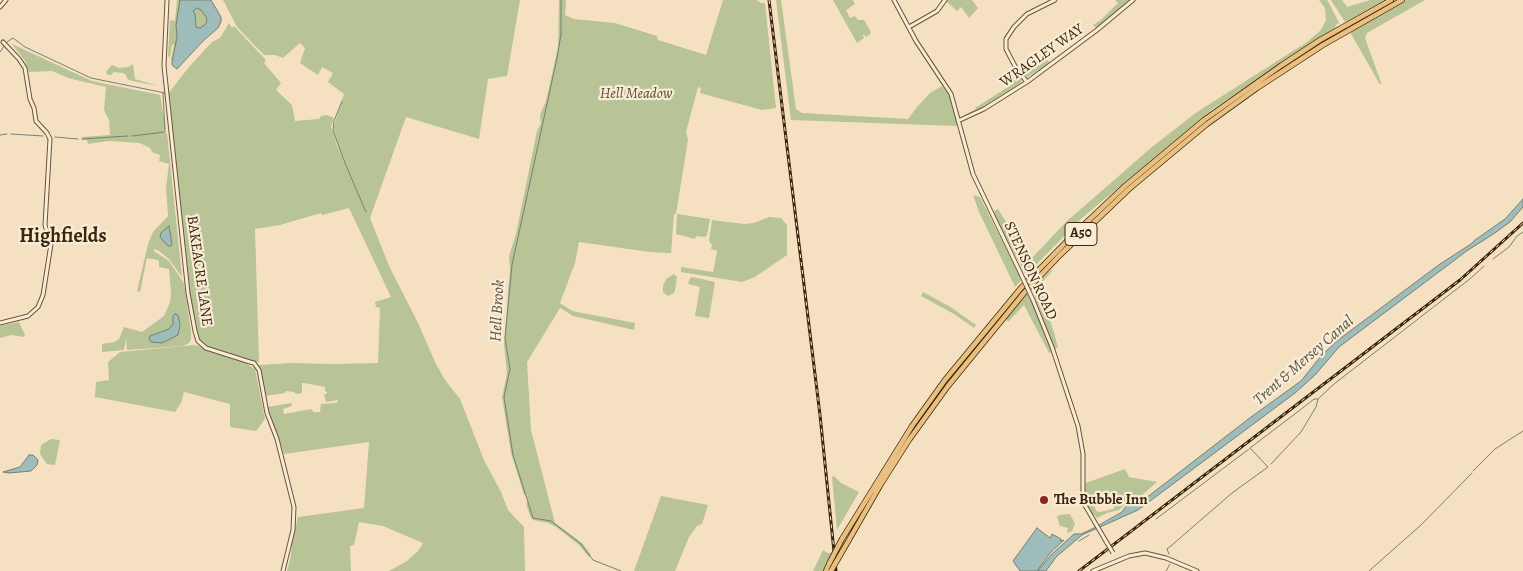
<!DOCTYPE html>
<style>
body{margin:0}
canvas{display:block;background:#f5e1c2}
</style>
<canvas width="1523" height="571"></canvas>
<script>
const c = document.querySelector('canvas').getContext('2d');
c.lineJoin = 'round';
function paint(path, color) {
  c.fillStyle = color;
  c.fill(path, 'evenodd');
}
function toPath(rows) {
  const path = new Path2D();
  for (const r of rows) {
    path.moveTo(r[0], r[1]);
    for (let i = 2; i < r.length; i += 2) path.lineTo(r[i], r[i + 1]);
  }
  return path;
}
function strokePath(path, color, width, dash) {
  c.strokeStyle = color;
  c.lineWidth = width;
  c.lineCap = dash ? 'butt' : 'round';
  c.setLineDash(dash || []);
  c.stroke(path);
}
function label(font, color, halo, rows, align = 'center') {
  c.font = font + ' Alegreya,serif';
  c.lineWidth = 4.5;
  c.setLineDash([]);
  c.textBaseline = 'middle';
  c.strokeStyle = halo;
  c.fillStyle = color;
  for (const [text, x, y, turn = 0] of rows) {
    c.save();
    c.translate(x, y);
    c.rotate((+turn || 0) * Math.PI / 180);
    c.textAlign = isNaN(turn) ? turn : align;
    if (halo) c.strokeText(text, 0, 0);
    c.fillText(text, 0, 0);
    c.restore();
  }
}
const green = toPath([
 [177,0,180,0,180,10,176,25,177,37,172,61,171,59,174,44,172,45,170,57,168,56,170,21,172,20,175,21],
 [223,0,520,0,507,76,488,79,479,139,406,117,370,218,389,266,417,321,435,362,445,380,460,399,484,460,501,492,508,510,524,527,525,571,389,571,407,561,418,551,423,543,383,526,359,522,354,545,350,546,351,571,287,571,291,556,292,541,298,517,364,508,369,442,284,454,267,407,291,403,292,406,283,409,284,414,312,409,313,412,320,412,321,404,337,403,338,400,326,402,324,394,327,394,327,392,325,391,325,387,304,383,302,383,302,393,296,394,294,392,286,391,285,393,265,396,259,365,291,363,334,364,378,363,380,308,376,307,375,302,391,297,349,208,322,215,321,213,280,225,255,229,259,362,250,362,206,348,197,339,188,293,167,95,189,67,212,42,220,38,229,23,232,28,234,26,266,60,264,63,281,83,276,90,292,105,295,121,319,119,321,116,327,115,334,118,331,127,337,146,366,209,339,149,333,129,344,94,328,82,333,73,322,67,318,75,300,63,305,48,300,43,283,58,275,55,264,55,237,27],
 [559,0,566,0,565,15,574,19,615,23,657,36,658,40,706,55,723,0,757,0,761,3,765,3,776,108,762,110,700,93,701,88,698,87,686,132,688,140,676,214,674,214,671,253,650,252,579,242,575,263,560,303,572,311,635,323,634,330,573,316,560,308,527,362,531,430,555,523,582,543,591,555,589,557,579,545,556,527,548,523,533,520,530,516,526,503,528,503,526,494,524,495,511,453,502,397,507,374,504,344,510,269,509,256,516,234,537,131,541,123,540,115,546,101,558,47],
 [776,0,781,0,796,109,802,113,908,119,918,106,930,93,942,86,950,97,958,126,791,120],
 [833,0,853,0,855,4,846,10,850,18,855,16,858,20,864,20,871,32,870,34,866,37,864,34,863,35,864,38,857,43],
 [947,0,972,0,978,8,969,18,961,7,957,11,947,2],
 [1115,0,1130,0,1096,28,1093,25,1101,20,1118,3],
 [1319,0,1327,0,1330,5,1339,23,1336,25,1335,28,1211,110,1082,218,1026,275,992,212,998,209,1018,241,1028,262,1066,222,1152,147,1197,112,1307,42,1321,30,1326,20,1325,8],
 [1331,0,1342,0,1347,7,1370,0,1384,0,1345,22],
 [1407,0,1425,0,1367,33,1365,38,1382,85,1379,83,1350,32],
 [197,7,201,10,207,18,206,24,200,28,196,27,195,23,195,14,193,11],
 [12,44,92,81,160,95,166,129,163,130,165,131,163,133,167,133,182,277,169,259,159,251,154,249,154,251,169,261,184,283,191,332,191,339,189,343,183,346,127,350,126,338,124,350,102,352,102,344,114,342,119,339,124,327,142,332,164,316,170,302,171,293,169,269,159,267,159,262,158,260,147,258,140,292,137,291,148,244,153,232,168,216,166,188,169,164,159,161,160,155,152,152,150,148,140,143,108,141,88,144,87,140,82,140,82,137,110,135,109,120,104,110,106,87,68,78,52,71,29,72,25,61],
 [1044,56,1050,63,1027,77,1023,72],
 [133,64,135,79,158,86,128,80,126,75,123,73,114,72,111,75,108,75,106,72,112,65,119,68,128,67],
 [1010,70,1014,71,1022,80,1021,83,966,117,965,115,976,109,975,108,1014,83,1007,72],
 [973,195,980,197,1018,273,1021,281,1015,287,979,212],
 [677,214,710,219,707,235,705,237,696,236,695,239,676,234],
 [769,217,781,218,787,225,787,255,755,277,742,282,681,272,681,267,713,272,717,252,716,250,711,249,712,245,709,241,712,220,744,224,754,223],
 [1051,270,1052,271,1040,285,1058,347,1055,349,1032,289],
 [674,274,677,277,675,290,674,293,668,296,663,292,663,286,666,279],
 [692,277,715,282,709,318,695,316,700,287,688,284,690,278],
 [923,292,952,308,976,325,974,328,954,314,921,296],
 [1028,293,1052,352,1049,353,1024,305,1008,322,1006,318],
 [19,322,25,335,24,337,11,335,0,338,0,326],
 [195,345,244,362,255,369,265,419,256,431,230,427,230,404,184,392,181,403,175,412,95,397,96,382,109,380,108,362,120,352],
 [51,439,60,440,55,465,47,464,40,454,41,445],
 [1125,469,1129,477,1157,482,1133,503,1118,501,1112,495,1108,494,1088,497,1083,494,1083,484],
 [834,476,841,483,859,492,837,530,832,477],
 [661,496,708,505,702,524,697,526,689,537,675,571,634,571],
 [1089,499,1093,501,1096,511,1100,512,1113,509,1117,502,1123,504,1124,505,1119,510,1107,513,1097,518,1095,515,1092,516,1085,502],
 [1070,514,1075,524,1072,531,1067,533,1068,528,1060,526,1057,517,1059,515],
 [823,550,828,553,832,553,823,571,813,571]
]);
const water = toPath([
 [180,0,211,0,221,17,221,22,218,28,203,41,177,69,172,65,172,62,177,37,176,25,180,0],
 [197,8,201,10,207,18,206,24,200,28,196,27,195,14,193,11,197,8],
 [1523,199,1523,207,1510,222,1492,235,1468,250,1339,347,1315,375,1295,393,1138,510,1082,535,1056,557,1046,571,1038,571,1052,554,1074,534,1081,534,1094,528,1122,512,1127,505,1137,505,1251,417,1301,381,1321,356,1338,340,1440,264,1471,244,1475,240,1505,219,1523,199],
 [169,226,172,244,171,246,168,246,160,237,161,233,169,226],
 [175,314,178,315,180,325,178,335,162,343,151,342,149,339,150,336,169,329,173,324,173,316,175,314],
 [29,455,33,455,38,460,37,465,31,471,9,473,3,472,20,467,29,455],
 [1037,528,1050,538,1052,534,1061,539,1060,541,1064,540,1051,552,1037,571,1020,571,1013,561,1037,528]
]);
const stream = toPath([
 [561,0,561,34,557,58,512,265,505,338,510,369,504,397,513,455,533,518,551,521,581,544,593,560,621,571],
 [0,52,7,42,13,38,25,47,91,78,165,93],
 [342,101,334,121,333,131,345,163,366,212],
 [11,134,43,136],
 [0,135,7,134],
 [132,136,165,132,163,93],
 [55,137,78,139],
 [82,139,128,136],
 [1493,259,1509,247,1517,236,1523,232],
 [1271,464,1301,432,1316,407,1318,399,1334,384,1471,278,1484,266],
 [1473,471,1495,449,1523,431],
 [1156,519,1249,449],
 [1079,541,1089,535],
 [1169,554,1167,549,1172,545,1232,493,1268,467,1250,448,1304,407,1314,399,1318,399],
 [1166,571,1170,564],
 [1369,571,1421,525,1472,473]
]);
const minor = toPath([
 [167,0,164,66,188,293,195,331,198,341,206,348,250,362,254,363,259,370,267,413,277,439,294,507,293,530,283,571],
 [894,0,916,41,951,94,973,174,1020,272],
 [0,7,6,0],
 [909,27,937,11,945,0],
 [1027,82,1016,68,1006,49,1006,39,1014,27,1027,14,1055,0],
 [958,121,984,109,1027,82,1097,30,1133,0],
 [1033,300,1052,347,1078,426,1083,454,1083,502,1107,543],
 [0,323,28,316,38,307,43,295,51,244,45,225,50,139,47,133,36,121,34,108,30,99,25,68,19,59,3,42],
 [1093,571,1129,556,1145,553,1166,558,1197,571]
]);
const highway = toPath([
 [842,539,912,426,945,380,1021,288,1069,239,1125,186,1204,120,1282,65,1320,40,1391,0],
 [842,552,881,484,909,440,948,386,1024,293,1060,255,1129,189,1207,124,1257,88,1323,45,1402,0],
 [826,571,830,562]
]);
const rail = toPath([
 [769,0,820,415,836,571],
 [1079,571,1460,280,1523,223]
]);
const minorBridge = toPath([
 [1020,272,1033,300],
 [1107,543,1113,553]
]);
const highwayBridge = toPath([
 [830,562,842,539],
 [831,571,842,552]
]);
const markers = [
 [1044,500,5,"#8f2418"]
];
const shields = [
 [1081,234,32]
];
const shieldNames = [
 ["A50",1081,234]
];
const streetNames = [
 ["WRAGLEY WAY",1042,56,-35],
 ["BAKEACRE LANE",199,271,82],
 ["STENSON ROAD",1030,271,65]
];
const parkNames = [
 ["Hell Meadow",636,94]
];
const poiNames = [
 ["The Bubble Inn",1054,500]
];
const waterNames = [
 ["Hell Brook",498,311,-87],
 ["Trent & Mersey Canal",1304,361,-41]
];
const districtNames = [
 ["Highfields",63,237]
];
paint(green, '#b8c396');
paint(water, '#9dbcba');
strokePath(water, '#768074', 1);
strokePath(stream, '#768074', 1);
strokePath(minor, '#6a5439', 5);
strokePath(highway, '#3b250b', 6);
strokePath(minor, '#f8ecd7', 3);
strokePath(highway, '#eac081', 4.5);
strokePath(rail, '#3b250b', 3);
strokePath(rail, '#f8ecd7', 1, [4]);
strokePath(minorBridge, '#6a5439', 5, []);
strokePath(highwayBridge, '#3b250b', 6, []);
strokePath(minorBridge, '#f8ecd7', 3);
strokePath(highwayBridge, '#eac081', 4.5);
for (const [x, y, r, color] of markers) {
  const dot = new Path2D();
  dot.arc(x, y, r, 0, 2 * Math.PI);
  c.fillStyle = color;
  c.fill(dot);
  strokePath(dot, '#f8ecd7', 2);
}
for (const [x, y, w] of shields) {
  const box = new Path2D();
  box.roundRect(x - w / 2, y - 11.5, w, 23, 4);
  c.fillStyle = '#f8ecd7';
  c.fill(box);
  strokePath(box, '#3b250b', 1);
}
label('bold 14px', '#3b250b', null, shieldNames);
label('15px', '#3b250b', '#f8ecd7', streetNames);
label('italic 15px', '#5a4c2e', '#f8ecd7', parkNames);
label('bold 15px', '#3b250b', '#f8ecd7', poiNames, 'left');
label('italic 16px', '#585240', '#f8ecd7', waterNames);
label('bold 20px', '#3b250b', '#f8ecd7', districtNames);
</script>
